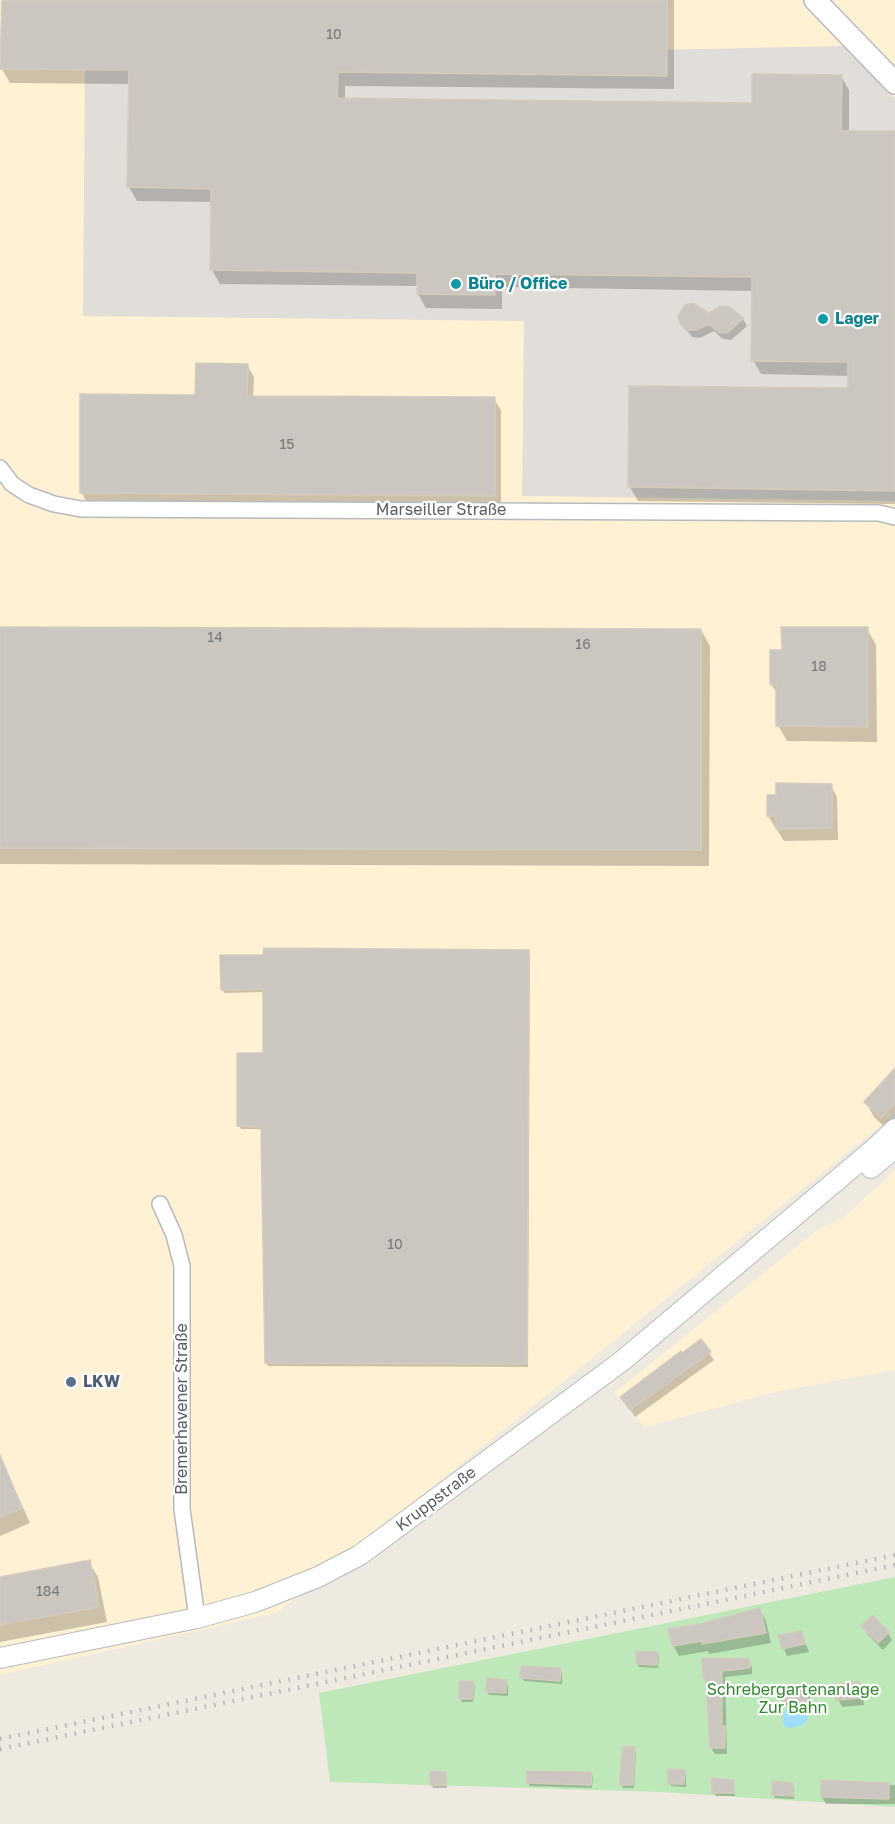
<!DOCTYPE html>
<meta charset="utf-8">
<style>
body{margin:0}
canvas{display:block;background:#eeeae0}
</style>
<canvas width="895" height="1824"></canvas>
<script>
const c = document.querySelector('canvas').getContext('2d');
c.lineJoin = 'round';
function paint(path, color) {
  c.fillStyle = color;
  c.fill(path, 'evenodd');
}
function toPath(rows) {
  const path = new Path2D();
  for (const r of rows) {
    path.moveTo(r[0], r[1]);
    for (let i = 2; i < r.length; i += 2) path.lineTo(r[i], r[i + 1]);
  }
  return path;
}
function strokePath(path, color, width, dash) {
  c.strokeStyle = color;
  c.lineWidth = width;
  c.lineCap = dash ? 'butt' : 'round';
  c.setLineDash(dash || []);
  c.stroke(path);
}
function label(font, color, halo, rows, align = 'center') {
  c.font = font + ' "Golos Text",sans-serif';
  c.lineWidth = 4.5;
  c.setLineDash([]);
  c.textBaseline = 'middle';
  c.strokeStyle = halo;
  c.fillStyle = color;
  for (const [text, x, y, turn = 0] of rows) {
    c.save();
    c.translate(x, y);
    c.rotate((+turn || 0) * Math.PI / 180);
    c.textAlign = isNaN(turn) ? turn : align;
    if (halo) c.strokeText(text, 0, 0);
    c.fillText(text, 0, 0);
    c.restore();
  }
}
const commercial = toPath([
 [0,0,895,0,895,1111,884,1123,276,1613,0,1675],
 [895,1170,895,1370,779,1391,645,1427,614,1393,816,1231,845,1217]
]);
const industrial = toPath([
 [844,46,895,98,895,501,522,496,524,321,83,316,85,62]
]);
const green = toPath([
 [895,1577,895,1807,661,1792,330,1782,319,1693]
]);
const water = toPath([
 [795,1705,807,1713,808,1720,801,1726,787,1728,783,1724,783,1716,788,1707]
]);
const shadow = toPath([
 [3,0,674,0,674,89,345,86,345,99,753,105,841,76,849,90,849,133,895,133,895,504,638,501,630,487,850,390,850,376,761,374,753,360,754,291,502,287,502,309,426,308,418,294,418,286,220,284,212,270,212,202,137,201,129,187,130,84,10,83,2,69],
 [709,314,743,319,747,326,731,340,723,339,714,331,700,338,692,337,685,328],
 [247,365,254,377,253,397,494,399,501,410,501,508,88,504,81,492,196,396],
 [0,628,701,630,710,646,709,866,0,864],
 [867,629,876,645,877,742,787,741,778,725,778,695,771,684,784,651],
 [831,786,837,797,838,840,784,841,768,816],
 [528,952,530,955,528,1367,268,1366,266,1363,263,1129,241,1129,239,1126,264,1054,265,992,224,993,223,989],
 [895,1070,895,1126,890,1132,874,1117,866,1102],
 [709,1353,714,1360,635,1417,622,1398],
 [5,1469,13,1485,30,1523,0,1536,0,1471],
 [89,1562,98,1577,107,1622,0,1642,0,1578],
 [760,1610,766,1621,771,1643,709,1654,708,1651,679,1656,673,1645,700,1625],
 [863,1626,888,1633,892,1640,883,1650,867,1634],
 [801,1632,809,1652,787,1656,779,1636],
 [657,1654,659,1657,658,1668,639,1667,637,1664],
 [748,1661,752,1667,752,1674,725,1677,727,1754,715,1754,711,1748,708,1684,704,1678],
 [560,1670,562,1673,562,1684,524,1681,522,1678],
 [488,1680,506,1681,508,1685,508,1696,489,1695,487,1692],
 [473,1682,475,1685,473,1702,462,1702,460,1699],
 [858,1684,862,1692,864,1705,842,1707,838,1699],
 [805,1686,810,1693,811,1708,789,1709,784,1702],
 [634,1748,636,1752,634,1788,623,1788,621,1785],
 [528,1772,591,1774,593,1777,592,1788,530,1786,528,1783],
 [684,1772,686,1775,686,1787,671,1786,670,1783],
 [445,1774,447,1777,447,1788,433,1788,432,1784],
 [733,1781,735,1796,716,1796,714,1792],
 [823,1782,895,1785,895,1804,826,1804,822,1797],
 [793,1784,794,1787,794,1799,775,1798,773,1794]
]);
const building = toPath([
 [2,0,667,0,667,76,338,72,337,98,752,103,752,74,842,75,841,131,895,131,895,491,628,487,629,386,848,388,848,362,751,361,752,277,495,274,495,295,417,294,417,273,210,270,211,189,127,187,129,70,0,69,2,0],
 [693,303,709,313,720,306,729,307,744,318,727,333,718,332,709,324,696,330,686,330,680,324,678,316,685,305,693,303],
 [196,363,248,364,247,396,495,397,495,496,80,493,80,394,195,395,196,363],
 [0,627,701,629,701,850,0,848,0,627],
 [781,627,868,627,868,727,776,726,776,684,770,684,770,650,782,650,781,627],
 [776,783,832,784,832,828,776,829,776,816,767,816,767,795,776,795,776,783],
 [264,948,529,950,527,1364,265,1363,261,1127,237,1126,237,1053,263,1053,263,989,221,990,220,955,263,955,264,948],
 [895,1068,895,1103,881,1118,864,1102,895,1068],
 [701,1339,711,1352,630,1410,620,1397,681,1351,682,1353,701,1339],
 [0,1455,22,1508,0,1517,0,1455],
 [90,1560,99,1607,0,1625,0,1577,90,1560],
 [760,1608,766,1633,702,1644,702,1641,672,1646,668,1629,700,1624,760,1608],
 [873,1615,889,1632,878,1643,861,1626,873,1615],
 [802,1631,805,1644,782,1649,778,1635,802,1631],
 [636,1651,658,1652,657,1665,636,1664,636,1651],
 [702,1658,749,1659,750,1668,722,1671,722,1726,725,1726,725,1748,710,1748,706,1678,703,1678,702,1658],
 [521,1666,561,1668,560,1681,520,1678,521,1666],
 [487,1678,507,1680,506,1693,486,1692,487,1678],
 [459,1681,474,1681,472,1699,459,1699,459,1681],
 [859,1682,860,1698,836,1700,834,1684,859,1682],
 [806,1684,807,1701,783,1702,781,1685,806,1684],
 [623,1746,635,1747,633,1785,619,1785,623,1746],
 [668,1769,685,1770,684,1784,668,1784,668,1769],
 [430,1771,446,1772,446,1785,430,1785,430,1771],
 [527,1771,592,1772,591,1785,526,1783,527,1771],
 [711,1778,734,1780,734,1793,712,1793,711,1778],
 [821,1780,889,1783,889,1799,821,1797,821,1780],
 [772,1781,793,1783,793,1796,772,1795,772,1781]
]);
const minor = toPath([
 [0,468,12,484,29,495,54,504,81,509,879,513,895,517],
 [160,1204,174,1235,182,1266,182,1509,197,1618]
]);
const tertiary = toPath([
 [871,1168,895,1148],
 [0,1658,197,1618,255,1602,318,1577,360,1555,622,1361,874,1149,895,1129]
]);
const secondary = toPath([
 [815,0,895,83]
]);
const rail = toPath([
 [0,1739,895,1555],
 [0,1749,895,1565]
]);
const markers = [
 [456,284,6,"#0f9aa8"],
 [823,319,6,"#0f9aa8"],
 [71,1382,6,"#5c6f8a"]
];
const numberNames = [
 ["10",334,35],
 ["15",287,445],
 ["14",215,638],
 ["16",583,645],
 ["18",819,667],
 ["10",395,1245],
 ["184",48,1592]
];
const cultureNames = [
 ["Büro / Office",468,284],
 ["Lager",835,319]
];
const streetNames = [
 ["Marseiller Straße",441,510],
 ["Bremerhavener Straße",182,1409,-90],
 ["Kruppstraße",436,1499,-37]
];
const serviceNames = [
 ["LKW",83,1382]
];
const parkNames = [
 ["Schrebergartenanlage",793,1690],
 ["Zur Bahn",793,1708]
];
paint(commercial, '#fff1d4');
paint(industrial, '#e1ddd8');
paint(green, '#bee8ba');
paint(water, '#9fdeff');
paint(shadow, '#0003');
paint(building, '#cbc6bf');
strokePath(building, '#d3cbbe', 1.5);
strokePath(minor, '#b6babf', 18);
strokePath(tertiary, '#b6babf', 22);
strokePath(secondary, '#b6bbc1', 24);
strokePath(minor, '#fff', 15);
strokePath(tertiary, '#fff', 20);
strokePath(secondary, '#fff', 21);
strokePath(rail, '#b3b4b4', 4.5, [1.5, 8]);
for (const [x, y, r, color] of markers) {
  const dot = new Path2D();
  dot.arc(x, y, r, 0, 2 * Math.PI);
  c.fillStyle = color;
  c.fill(dot);
  strokePath(dot, '#fff', 2);
}
label('14px', '#76787a', null, numberNames);
label('bold 16px', '#0d838f', '#fff', cultureNames, 'left');
label('16px', '#595e63', '#fff', streetNames);
label('bold 16px', '#4e5e75', '#fff', serviceNames, 'left');
label('16px', '#30872d', '#fff', parkNames);
</script>
